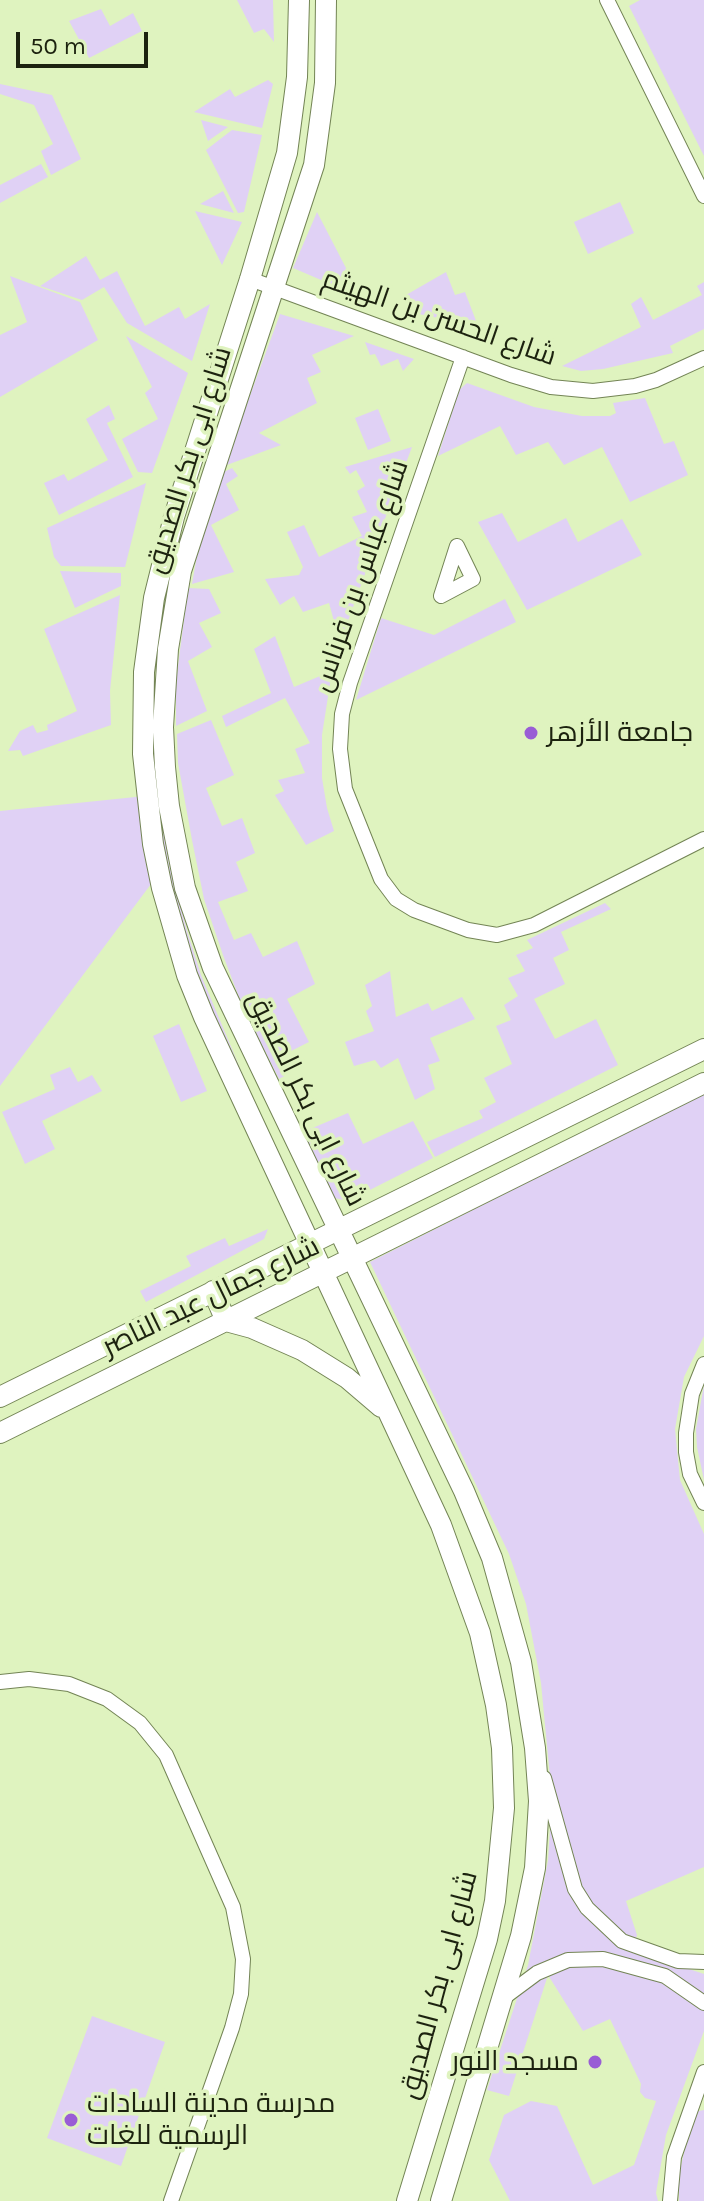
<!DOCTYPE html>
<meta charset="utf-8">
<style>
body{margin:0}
#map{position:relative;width:704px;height:2201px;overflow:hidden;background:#dff3bf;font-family:Karla,sans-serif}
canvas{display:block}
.scale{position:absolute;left:16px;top:32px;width:132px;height:36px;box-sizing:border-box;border:4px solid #1c220f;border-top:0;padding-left:10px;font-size:24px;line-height:28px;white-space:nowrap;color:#1c220f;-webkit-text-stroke:6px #dff3bf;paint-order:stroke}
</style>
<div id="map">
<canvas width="704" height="2201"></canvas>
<div class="scale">50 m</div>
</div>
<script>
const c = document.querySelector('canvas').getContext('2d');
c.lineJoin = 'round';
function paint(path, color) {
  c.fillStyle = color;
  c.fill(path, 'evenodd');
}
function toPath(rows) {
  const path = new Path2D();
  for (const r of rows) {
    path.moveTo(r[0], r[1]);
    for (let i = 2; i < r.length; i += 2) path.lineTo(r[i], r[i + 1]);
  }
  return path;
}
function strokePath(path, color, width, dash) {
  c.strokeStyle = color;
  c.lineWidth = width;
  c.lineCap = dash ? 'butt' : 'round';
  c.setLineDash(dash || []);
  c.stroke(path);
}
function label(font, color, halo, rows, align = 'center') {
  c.font = font + ' Karla,Cairo,sans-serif';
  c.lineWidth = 7;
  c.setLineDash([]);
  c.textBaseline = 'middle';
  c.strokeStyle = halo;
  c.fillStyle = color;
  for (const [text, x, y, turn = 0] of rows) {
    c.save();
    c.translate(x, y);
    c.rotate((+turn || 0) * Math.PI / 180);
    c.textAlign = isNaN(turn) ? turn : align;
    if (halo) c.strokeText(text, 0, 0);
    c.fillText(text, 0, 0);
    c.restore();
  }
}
const green = toPath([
 [237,0,273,0,274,42,264,29,254,33],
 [640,0,704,0,704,156,629,6],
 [101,9,110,26,133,13,142,31,89,58,69,21],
 [268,80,273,84,262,128,194,112,230,89,235,97],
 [0,84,52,95,81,159,51,175,41,151,53,144,34,105,0,94],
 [201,120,228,127,208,141],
 [232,130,262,135,244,212,238,213,206,150],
 [41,164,48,177,0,203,0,185],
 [223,191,234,213,200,204],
 [620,202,634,233,588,254,574,222],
 [195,211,242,222,222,265],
 [317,212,361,297,293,268],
 [86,256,100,280,117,271,145,326,179,307,185,319,210,304,192,361,127,323,104,287,82,300,40,286],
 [446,272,455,295,465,292,478,326,414,313,406,295],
 [10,276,80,302,98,340,0,397,0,335,27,322],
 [704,282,704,329,670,346,673,353,603,369,581,371,562,366,641,327,631,304,641,297,653,320,702,295,697,286],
 [280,314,354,336,312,355,321,372,307,378,317,403,259,433,281,445,224,466],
 [126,336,188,373,152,473,138,472,122,439,158,419,145,393,152,387],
 [365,342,414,359,403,371,398,359,381,366,375,354,370,355],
 [467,383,534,407,582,416,610,416,616,413,613,403,645,398,664,444,674,441,688,475,630,502,602,447,564,465,548,442,516,455,500,426,438,456,459,390],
 [109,405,115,419,107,423,133,477,59,515,44,483,64,474,68,481,108,460,86,419],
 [378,409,391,441,368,450,355,418],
 [412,447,383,524,340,643,329,603,303,612,294,596,280,605,265,579,299,575,303,567,287,532,304,525,319,557,362,536,352,517,367,512,357,491,365,486,356,470,350,474,345,467],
 [232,468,238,476,226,484,239,510,211,525,234,572,192,584,202,527,220,474],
 [146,483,125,567,61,566,54,557,47,528],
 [189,483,149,662,150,755,169,864,187,931,201,975,247,1085,205,1012,160,872,0,1086,0,811,145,796,138,704],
 [502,513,518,542,566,518,578,542,622,519,642,555,527,610,478,522],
 [60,571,121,573,121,586,75,608],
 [188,588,209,589,221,613,199,623,212,647,188,661,207,711,176,726,176,682],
 [120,595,110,691,111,725,23,756,20,750,8,751,20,731,33,725,37,733,48,730,47,725,77,711,44,629],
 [505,599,516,622,356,700,381,618,434,635],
 [275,636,294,687,332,671,322,735,322,778,327,808,334,831,306,845,275,795,284,791,278,780,305,773,295,749,310,743,285,698,226,727,222,716,271,693,254,649],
 [211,720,234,775,206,788,222,826,242,818,255,853,236,862,248,891,218,902,234,940,251,933,263,957,297,941,315,984,287,999,309,1042,287,1053,295,1070,279,1079,243,1008,223,955,204,899,192,840,178,763,177,734],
 [605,903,611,909,561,932,569,950,553,958,565,984,534,999,555,1039,596,1019,618,1065,435,1157,427,1142,483,1118,479,1111,496,1102,484,1078,512,1064,496,1026,511,1020,504,1005,518,996,508,978,525,971,516,955,533,948,527,940],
 [390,971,396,1017,428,1003,432,1011,462,997,475,1019,430,1038,440,1061,428,1065,435,1089,415,1100,398,1058,381,1068,375,1060,354,1066,345,1042,374,1031,366,1011,372,1006,365,985],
 [179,1024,207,1091,181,1102,153,1036],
 [70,1067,78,1082,92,1075,102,1091,42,1121,55,1149,25,1164,2,1112,55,1089,50,1075],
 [704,1093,704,1336,684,1377,675,1429,680,1480,704,1534,704,1867,626,1901,637,1935,632,1950,704,1974,704,2031,666,2135,656,2193,658,2201,510,2201,489,2160,504,2115,531,2101,557,2106,593,2185,634,2165,656,2101,645,2098,640,2092,641,2084,610,2019,583,2031,548,1975,509,2096,487,2090,528,1965,548,1860,552,1798,541,1683,526,1604,509,1554,370,1262],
 [348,1113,363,1144,413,1121,433,1158,348,1201,335,1198,326,1186,303,1132],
 [268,1229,264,1239,146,1302,140,1291,191,1266,186,1256,225,1238,229,1246],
 [704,1385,704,1480,697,1447,696,1429],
 [92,2016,165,2042,121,2166,47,2138],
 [704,2110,704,2201,679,2201,679,2175,693,2112]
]);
const street = toPath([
 [607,0,704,196],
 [250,279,511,375,551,387,593,391,635,386,656,380,704,358],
 [463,357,350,683,342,714,340,749,345,789,381,879,396,899,414,910,468,930,497,935,534,925,704,839],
 [457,546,473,579,441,596,457,546],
 [704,1364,692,1394,686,1433,686,1452,690,1474,704,1503],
 [0,1682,29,1679,69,1684,107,1699,140,1723,166,1755,233,1907,243,1959,241,1994,232,2028,171,2201],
 [544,1778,575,1889,587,1908,622,1941,678,1961,704,1962],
 [502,1999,537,1973,568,1960,603,1959,665,1976,704,2003],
 [670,2201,674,2157,704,2072]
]);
const secondary = toPath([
 [299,0,297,77,287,153,250,279,174,517,154,598,144,672,143,754,153,844,162,888,187,975,204,1017,441,1525,480,1633,496,1705,502,1748,504,1808,495,1901,487,1939,407,2201],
 [326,0,325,83,314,165,181,571,168,649,163,727,165,767,169,806,185,888,213,968,464,1491,492,1558,521,1662,535,1748,539,1801,535,1868,521,1936,441,2201],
 [213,1291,226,1321,252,1328,302,1350,347,1378,381,1407],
 [0,1397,704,1049],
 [0,1433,704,1083]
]);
const markers = [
 [531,733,8,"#995dd5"],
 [595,2062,8,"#995dd5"],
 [71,2120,8,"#995dd5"]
];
const streetNames = [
 ["شارع الحسن بن الهيثم",439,318,19],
 ["شارع ابى بكر الصديق",189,460,-73],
 ["شارع عباس بن فرناس",361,576,-71],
 ["شارع ابى بكر الصديق",306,1099,64],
 ["شارع جمال عبد الناصر",211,1297,-26],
 ["شارع ابى بكر الصديق",439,1985,-75]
];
const poiNames = [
 ["جامعة الأزهر",547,733],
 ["مسجد النور",579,2062,"right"],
 ["مدرسة مدينة السادات",87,2104],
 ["الرسمية للغات",87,2136]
];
paint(green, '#e0d1f5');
strokePath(street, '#738455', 16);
strokePath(secondary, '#738455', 22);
strokePath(street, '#fff', 14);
strokePath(secondary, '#fff', 20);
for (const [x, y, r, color] of markers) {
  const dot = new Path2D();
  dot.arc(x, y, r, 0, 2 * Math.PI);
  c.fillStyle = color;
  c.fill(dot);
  strokePath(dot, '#dff3bf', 3);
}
label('28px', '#1c220f', '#dff3bf', streetNames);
label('28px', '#1c220f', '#dff3bf', poiNames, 'left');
</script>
